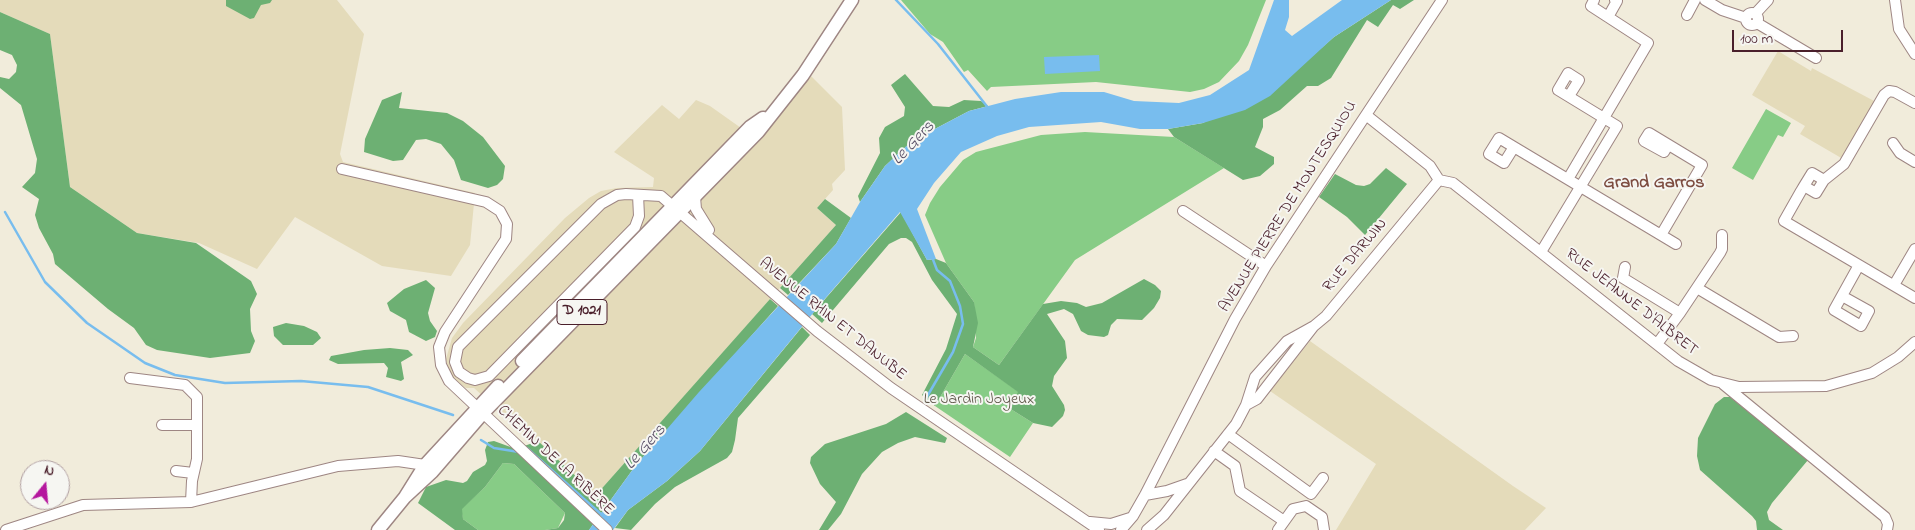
<!DOCTYPE html>
<meta charset="utf-8">
<style>
body{margin:0}
#map{position:relative;width:1915px;height:530px;overflow:hidden;background:#f1ecdb;font-family:"Indie Flower",sans-serif}
canvas{display:block}
.north{position:absolute;left:20px;top:460px;width:50px;height:50px;box-sizing:border-box;background:#f6f6f2;border:1px solid #b1a0a2;border-radius:50%;rotate:17deg;font-size:14px;font-weight:700;line-height:20px;text-align:center;color:#4a1f2b}
.north::after{content:'';display:block;margin:auto;width:18px;height:22px;background:#b5179e;clip-path:polygon(50% 0,100% 100%,50% 72%,0 100%)}
.scale{position:absolute;left:1732px;top:30px;width:111px;height:22px;box-sizing:border-box;border:2px solid #4a1f2b;border-top:0;padding-left:6px;font-size:15px;line-height:18px;white-space:nowrap;color:#4a1f2b;-webkit-text-stroke:4px #f6f6f2;paint-order:stroke}
</style>
<div id="map">
<canvas width="1915" height="530"></canvas>
<div class="north">N</div>
<div class="scale">100 m</div>
</div>
<script>
const c = document.querySelector('canvas').getContext('2d');
c.lineJoin = 'round';
function paint(path, color) {
  c.fillStyle = color;
  c.fill(path, 'evenodd');
}
function toPath(rows) {
  const path = new Path2D();
  for (const r of rows) {
    if (r.length === 3) {
      path.moveTo(r[0] + r[2], r[1]);
      path.arc(r[0], r[1], r[2], 0, 2 * Math.PI);
      continue;
    }
    path.moveTo(r[0], r[1]);
    for (let i = 2; i < r.length; i += 2) path.lineTo(r[i], r[i + 1]);
  }
  return path;
}
function strokePath(path, color, width, dash) {
  c.strokeStyle = color;
  c.lineWidth = width;
  c.lineCap = dash ? 'butt' : 'round';
  c.setLineDash(dash || []);
  c.stroke(path);
}
function label(font, color, halo, rows, align = 'center') {
  c.font = font + ' "Indie Flower",sans-serif';
  c.lineWidth = 4;
  c.setLineDash([]);
  c.textBaseline = 'middle';
  c.strokeStyle = halo;
  c.fillStyle = color;
  for (const [text, x, y, turn = 0] of rows) {
    c.save();
    c.translate(x, y);
    c.rotate((+turn || 0) * Math.PI / 180);
    c.textAlign = isNaN(turn) ? turn : align;
    if (halo) c.strokeText(text, 0, 0);
    c.fillText(text, 0, 0);
    c.restore();
  }
}
const built = toPath([
 [0,0,337,0,364,34,340,154,343,162,475,193,470,245,451,276,382,266,295,217,257,269,199,243,137,233,70,187,50,34,0,12],
 [1778,51,1811,71,1812,68,1876,102,1843,159,1800,134,1805,126,1752,95],
 [811,76,842,107,845,170,832,184,833,190,817,208,836,225,596,495,526,429,523,432,474,388,466,388,455,380,449,372,446,359,452,338,463,323,565,218,589,198,601,191,617,188,653,187,654,178,614,152,662,105,679,119,696,100,710,106,758,140],
 [1310,341,1513,486,1546,508,1525,530,1336,530,1376,464,1270,391]
]);
const green = toPath([
 [901,0,1266,0,1248,45,1239,61,1219,82,1204,89,1190,92,1096,82,991,87,987,91,968,70,964,72,943,42,930,34],
 [1766,109,1791,123,1783,137,1778,135,1753,180,1732,168],
 [1085,132,1174,137,1224,168,1075,260,999,365,973,347,976,338,974,302,946,263,925,215,930,203,940,187,963,160,976,152,1041,135],
 [965,354,1019,392,1009,408,1033,423,1010,457,935,406],
 [503,463,514,464,565,513,558,528,545,530,478,530,463,519,461,509,485,487]
]);
const forest = toPath([
 [226,0,272,0,270,3,261,5,254,18,250,19,226,6],
 [1391,0,1414,0,1400,9,1393,5,1378,27,1367,20,1331,78,1318,86,1307,86,1280,110,1263,119,1263,127,1255,147,1274,157,1274,164,1260,176,1243,180,1174,137,1168,129,1203,123,1303,64,1334,37],
 [0,12,50,34,70,187,137,233,196,243,251,281,257,294,250,309,251,331,255,341,250,353,210,358,157,350,146,345,134,328,108,309,55,264,53,254,39,228,35,215,39,199,22,187,35,173,37,159,21,105,0,88,0,77,9,79,16,72,17,65,12,55,0,50],
 [905,74,933,106,949,107,964,100,981,101,988,106,969,111,912,141,885,166,860,202,858,196,880,153,879,138,885,127,904,116,905,107,891,85],
 [402,92,399,108,447,113,463,121,483,137,505,166,503,179,497,185,488,188,461,180,454,160,441,144,426,139,416,140,403,160,393,161,364,152,365,139,382,100],
 [1386,168,1407,184,1365,235,1347,217,1319,197,1335,174,1356,185,1364,186,1370,184],
 [825,199,851,218,836,244,788,295,780,288,836,225,817,208],
 [901,212,927,260,936,259,946,263,974,302,978,323,973,347,999,365,1043,304,1061,301,1077,303,1086,307,1102,303,1144,279,1155,285,1161,291,1160,298,1154,308,1142,320,1117,319,1111,325,1108,335,1104,337,1088,335,1081,331,1073,314,1064,309,1047,314,1065,341,1067,358,1054,376,1052,386,1064,405,1065,410,1063,416,1052,427,1033,423,1009,408,1018,392,965,354,935,406,922,395,946,349,957,314,932,280,912,242,906,238,901,238,889,244,822,323,812,314],
 [426,280,435,288,428,313,430,321,437,331,435,337,426,341,409,332,406,320,390,311,387,303,404,289],
 [770,299,778,306,636,465,589,530,545,530,558,528,564,520,565,513,514,464,503,463,485,487,462,509,463,519,478,530,455,530,418,503,426,487,446,480,463,483,467,481,473,472,485,465,487,461,485,450,488,442,494,441,516,449,538,441,596,495],
 [286,323,304,326,317,332,321,338,313,345,283,345,274,336,273,327],
 [802,327,810,335,738,418,735,440,732,452,727,458,675,487,655,504,631,530,615,528,628,510,667,481,700,451],
 [390,348,408,350,413,355,401,362,404,379,401,381,386,377,388,368,384,363,338,364,329,360,331,356,364,350],
 [1724,397,1730,397,1808,460,1772,503,1767,512,1769,520,1783,530,1757,530,1756,521,1752,516,1700,470,1697,456,1698,438,1715,404],
 [906,412,947,438,945,443,915,437,898,443,882,452,862,474,841,514,828,530,819,530,836,502,820,484,810,463,811,457,825,444,886,424]
]);
const water = toPath([
 [1274,0,1289,0,1289,17,1285,30,1292,36,1342,0,1391,0,1334,37,1270,96,1245,110,1203,123,1168,129,1140,129,1101,122,1029,127,997,136,961,152,934,183,917,209,936,259,927,260,900,212,823,301,700,451,667,481,628,510,613,530,589,530,636,465,699,392,836,244,860,202,885,166,912,141,969,111,1015,99,1061,92,1104,92,1134,101,1179,103,1210,95,1249,70],
 [1099,55,1100,71,1045,74,1044,57]
]);
const stream = toPath([
 [896,0,938,44,989,109],
 [5,212,45,282,87,323,145,363,175,375,225,383,301,381,368,387,453,415],
 [925,400,953,352,963,324,960,306,950,281,937,270,932,257],
 [481,440,494,448,519,452],
 [527,448,602,515]
]);
const minor = toPath([
 [1705,0,1722,10,1746,18],
 [1895,0,1899,29,1915,54],
 [1752,19,6],
 [1755,14,1768,0],
 [1687,15,1695,0],
 [1608,17,1617,1,1615,0],
 [1757,23,1816,58],
 [1366,115,1430,166,1439,180,1453,183,1678,361,1711,380,1739,387,1826,386,1872,373,1898,357,1915,342],
 [1893,143,1900,153,1915,162],
 [1514,147,1504,163,1489,154,1499,138,1514,147,1661,235,1676,244],
 [342,169,486,202,500,211,507,224,506,239,445,332,439,347,441,365,449,381,607,530],
 [1568,179,1648,43,1591,6,1594,0],
 [1824,180,1844,164,1884,95,1889,91,1895,92,1915,103],
 [1804,186,1816,193,1824,180,1812,173,1804,186,1801,191,1784,221,1915,298],
 [638,195,639,216,635,227,489,376,475,380,468,378,459,372,455,362,458,347,601,204,617,195,626,194,661,196,817,331,891,388,1099,530],
 [695,197,696,209,709,230],
 [1183,211,1266,266],
 [1661,235,1702,165,1649,133,1644,141,1664,152,1668,145],
 [1541,252,1617,126,1558,90,1568,73,1579,80,1569,96],
 [1625,267,1623,278,1680,313],
 [1894,285,1915,249],
 [1697,288,1779,337,1793,336],
 [1842,296,1869,311,1861,326,1834,310,1859,265],
 [1657,344,1680,313,1720,253,1722,249,1722,235],
 [130,378,185,385,197,397,197,459,192,481,191,502],
 [1723,384,1885,517,1888,524,1887,530],
 [1246,405,1257,399,1313,327],
 [162,425,197,425],
 [1228,434,1311,494,1323,478],
 [1214,451,1235,466,1240,491,1284,521],
 [176,471,193,473],
 [1145,495,1167,491,1187,484],
 [1090,522,1111,524,1130,518],
 [6,530,83,505,191,502,338,466,398,461,425,465,429,470],
 [1121,530,1133,516,1145,495,1235,319,1266,266,1442,0],
 [1147,530,1164,515,1236,424,1246,405,1255,377,1287,341,1314,326,1326,316,1439,180],
 [1278,530,1293,509,1306,506,1322,517,1324,530]
]);
const major = toPath([
 [522,361,750,127,763,118],
 [405,497,432,472,483,413,758,132,803,75,852,0],
 [378,530,405,497,425,465,498,386]
]);
const shields = [
 [582,312,50]
];
const shieldNames = [
 ["D 1021",582,312]
];
const streetNames = [
 ["AVENUE PIERRE DE MONTESQUIOU",1289,207,-58],
 ["RUE DARWIN",1356,256,-50],
 ["RUE JEANNE D'ALBRET",1631,303,38],
 ["AVENUE RHIN ET DANUBE",832,320,39],
 ["CHEMIN DE LA RIBÈRE",555,461,43]
];
const parkNames = [
 ["Le Jardin Joyeux",979,400]
];
const waterNames = [
 ["Le Gers",914,144,-46],
 ["Le Gers",646,448,-49]
];
const neighbourhoodNames = [
 ["Grand Garros",1654,184]
];
paint(built, '#e4dbba');
paint(green, '#87cc86');
paint(forest, '#6db073');
paint(water, '#78bdee');
strokePath(stream, '#78bdee', 2.5);
strokePath(minor, '#9e8683', 12);
strokePath(major, '#9e8683', 15);
strokePath(minor, '#fff', 10);
strokePath(major, '#fff', 12);
for (const [x, y, w] of shields) {
  const box = new Path2D();
  box.roundRect(x - w / 2, y - 12.5, w, 25, 4);
  c.fillStyle = '#f6f6f2';
  c.fill(box);
  strokePath(box, '#4a1f2b', 1);
}
label('bold 15px', '#4a1f2b', null, shieldNames);
label('16px', '#4a1f2b', '#f6f6f2', streetNames);
label('16px', '#5c5346', '#f6f6f2', parkNames);
label('italic 18px', '#584e66', '#f6f6f2', waterNames);
label('bold 18px', '#7d4c40', '#f6f6f2', neighbourhoodNames);
</script>
